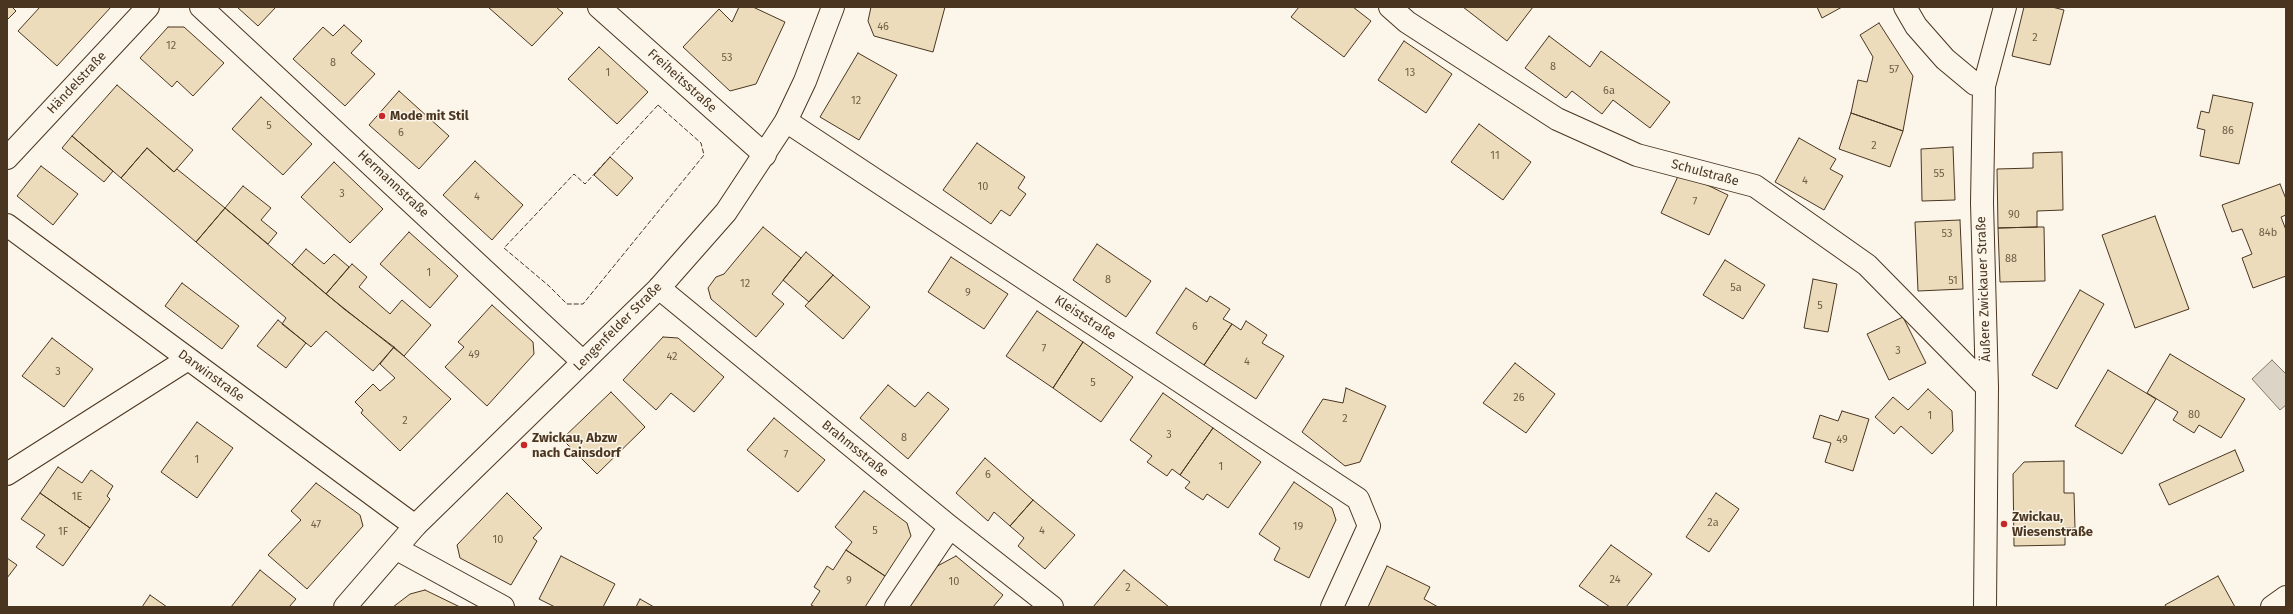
<!DOCTYPE html>
<meta charset="utf-8">
<style>
body{margin:0}
#map{position:relative;width:2293px;height:614px;overflow:hidden;background:#fbf6e9;font-family:"Fira Sans",sans-serif}
canvas{display:block}
.frame{position:absolute;inset:0;border:8px solid #4a3520;pointer-events:none}
</style>
<div id="map">
<canvas width="2293" height="614"></canvas>
<div class="frame"></div>
</div>
<script>
const c = document.querySelector('canvas').getContext('2d');
c.lineJoin = 'round';
function paint(path, color) {
  c.fillStyle = color;
  c.fill(path, 'evenodd');
}
function toPath(rows) {
  const path = new Path2D();
  for (const r of rows) {
    path.moveTo(r[0], r[1]);
    for (let i = 2; i < r.length; i += 2) path.lineTo(r[i], r[i + 1]);
  }
  return path;
}
function strokePath(path, color, width, dash) {
  c.strokeStyle = color;
  c.lineWidth = width;
  c.lineCap = dash ? 'butt' : 'round';
  c.setLineDash(dash || []);
  c.stroke(path);
}
function label(font, color, halo, rows, align = 'center') {
  c.font = font + ' "Fira Sans",sans-serif';
  c.lineWidth = 3;
  c.setLineDash([]);
  c.textBaseline = 'middle';
  c.strokeStyle = halo;
  c.fillStyle = color;
  for (const [text, x, y, turn = 0] of rows) {
    c.save();
    c.translate(x, y);
    c.rotate((+turn || 0) * Math.PI / 180);
    c.textAlign = isNaN(turn) ? turn : align;
    if (halo) c.strokeText(text, 0, 0);
    c.fillText(text, 0, 0);
    c.restore();
  }
}
const water = toPath([
 [2272,360,2286,374,2286,405,2280,410,2252,379,2272,360]
]);
const building = toPath([
 [7,7,12,7,16,11,7,20,7,7],
 [40,7,111,7,57,66,18,31,40,7],
 [237,7,276,7,258,26,237,7],
 [488,7,556,7,563,13,532,46,488,7],
 [739,7,753,7,785,22,756,84,730,91,683,47,719,9,732,22,739,7],
 [871,7,945,7,933,52,874,36,868,21,871,7],
 [1299,7,1353,7,1371,21,1344,57,1291,17,1299,7],
 [1463,7,1533,7,1507,41,1463,7],
 [1817,7,1842,7,1822,18,1817,7],
 [2024,7,2052,7,2064,10,2050,65,2012,56,2024,7],
 [1879,23,1913,76,1903,131,1851,113,1858,80,1867,82,1873,57,1860,35,1879,23],
 [344,25,362,41,351,53,375,74,345,106,293,59,323,27,333,36,344,25],
 [168,27,184,27,224,63,193,96,177,81,172,87,140,58,168,27],
 [1549,36,1590,67,1601,51,1670,102,1650,128,1613,100,1602,114,1572,91,1566,98,1525,68,1549,36],
 [1404,41,1452,74,1426,113,1378,80,1404,41],
 [599,47,648,92,617,124,568,79,599,47],
 [858,53,897,75,859,140,820,117,858,53],
 [117,85,193,150,174,172,147,148,121,178,72,136,117,85],
 [399,91,449,136,419,169,369,125,399,91],
 [2213,95,2253,103,2239,164,2200,156,2205,130,2197,128,2201,111,2209,113,2213,95],
 [261,97,312,144,283,175,232,129,261,97],
 [1851,113,1903,131,1890,167,1839,149,1851,113],
 [1479,124,1531,162,1503,200,1451,162,1479,124],
 [72,136,113,171,104,182,62,148,72,136],
 [1799,138,1836,159,1830,169,1843,176,1824,210,1775,182,1799,138],
 [977,143,1025,177,1018,188,1026,194,1010,216,1001,210,991,224,943,190,977,143],
 [1953,147,1955,200,1922,201,1921,149,1953,147],
 [147,148,174,172,177,169,225,208,196,242,121,178,147,148],
 [2062,152,2063,210,2037,211,2037,227,1998,228,1997,169,2033,168,2033,153,2062,152],
 [610,157,633,178,617,196,594,175,610,157],
 [475,161,523,205,492,240,443,195,475,161],
 [334,162,383,209,350,243,301,197,334,162],
 [41,166,78,194,53,225,17,196,41,166],
 [1680,172,1728,195,1709,235,1661,213,1680,172],
 [2280,184,2286,199,2286,215,2281,217,2286,230,2286,276,2253,288,2242,258,2252,254,2242,229,2232,232,2222,205,2280,184],
 [243,186,271,208,261,220,277,233,268,244,225,208,243,186],
 [225,208,344,309,394,347,373,371,326,331,311,347,282,324,286,318,196,242,225,208],
 [2155,216,2189,309,2135,328,2102,235,2155,216],
 [1960,220,1963,289,1918,291,1915,222,1960,220],
 [763,227,801,258,772,294,784,304,756,337,711,299,708,288,716,277,724,274,763,227],
 [2037,227,2044,227,2045,281,2000,282,1998,228,2037,227],
 [409,232,458,276,430,308,380,264,409,232],
 [1097,244,1151,281,1126,317,1073,280,1097,244],
 [306,249,324,264,334,254,349,267,326,294,292,265,306,249],
 [806,252,833,275,809,302,783,280,806,252],
 [951,257,1008,294,984,329,928,292,951,257],
 [1725,260,1765,285,1743,319,1703,295,1725,260],
 [352,264,367,277,359,287,390,314,402,300,431,325,404,356,326,294,352,264],
 [833,275,870,307,843,339,805,306,833,275],
 [1813,279,1837,284,1828,332,1804,328,1813,279],
 [182,283,239,326,222,349,165,306,182,283],
 [1186,288,1207,302,1210,296,1230,309,1223,319,1232,324,1204,365,1156,333,1186,288],
 [2080,290,2104,304,2057,389,2032,375,2080,290],
 [492,305,533,342,534,354,487,406,445,367,464,347,458,342,492,305],
 [1037,311,1083,342,1053,388,1006,356,1037,311],
 [1903,317,1926,363,1889,380,1867,334,1903,317],
 [278,320,306,343,286,368,257,346,278,320],
 [1246,321,1267,335,1262,343,1284,356,1256,399,1204,365,1232,324,1241,330,1246,321],
 [663,337,678,338,724,377,694,412,671,393,656,410,623,380,663,337],
 [52,338,93,369,64,407,22,376,52,338],
 [1083,342,1133,377,1101,422,1053,388,1083,342],
 [394,347,451,399,400,451,361,413,363,410,355,402,373,384,380,391,395,378,380,364,394,347],
 [2170,354,2245,399,2221,438,2199,425,2194,433,2173,420,2178,412,2147,393,2170,354],
 [1515,363,1555,394,1526,433,1483,403,1515,363],
 [2108,370,2156,399,2122,454,2075,426,2108,370],
 [888,385,915,407,928,392,949,409,908,459,860,418,888,385],
 [1346,388,1386,406,1360,462,1345,466,1302,432,1323,399,1343,403,1346,388],
 [1928,389,1952,411,1953,431,1932,454,1901,426,1894,434,1875,417,1893,397,1908,410,1928,389],
 [611,392,645,427,597,474,562,439,611,392],
 [1163,393,1213,428,1180,475,1172,469,1167,476,1147,462,1152,456,1130,440,1163,393],
 [1842,411,1869,419,1853,471,1825,462,1831,443,1813,438,1820,415,1838,421,1842,411],
 [774,418,825,460,798,492,747,450,774,418],
 [197,422,233,448,197,498,161,472,197,422],
 [1213,428,1261,462,1228,508,1207,494,1203,500,1185,488,1190,482,1180,475,1213,428],
 [2235,450,2244,471,2169,505,2159,484,2235,450],
 [985,458,1033,500,1010,526,994,512,988,521,956,493,985,458],
 [2064,461,2064,493,2074,493,2075,528,2065,528,2065,545,2014,546,2013,474,2024,462,2064,461],
 [58,467,82,483,91,470,113,486,107,496,110,499,90,528,40,493,58,467],
 [1294,482,1332,508,1336,520,1309,578,1274,560,1280,548,1259,534,1294,482],
 [316,483,360,515,363,526,307,589,268,555,301,520,291,511,316,483],
 [864,491,907,523,911,536,885,576,846,550,852,542,835,527,864,491],
 [40,493,90,528,63,566,36,547,45,535,21,519,40,493],
 [507,493,542,528,533,538,537,541,511,585,460,558,457,545,507,493],
 [1716,493,1739,509,1709,552,1686,537,1716,493],
 [1033,500,1075,535,1045,569,1018,546,1024,538,1010,526,1033,500],
 [1611,545,1652,574,1626,607,1610,607,1579,586,1611,545],
 [846,550,885,576,865,607,815,607,811,605,820,591,814,587,827,566,833,570,846,550],
 [561,556,615,584,603,607,555,607,539,599,561,556],
 [956,556,1003,595,993,607,906,607,930,570,956,556],
 [7,558,17,565,7,578,7,558],
 [1387,566,1430,587,1424,599,1438,607,1368,607,1387,566],
 [260,570,296,599,289,607,231,607,260,570],
 [1124,570,1169,607,1093,607,1124,570],
 [2218,576,2235,607,2166,607,2165,605,2218,576],
 [425,590,460,607,393,607,410,594,425,590],
 [150,595,167,607,142,607,150,595],
 [640,599,654,607,636,607,640,599]
]);
const minor = toPath([
 [201,7,583,362],
 [599,7,765,155],
 [1390,7,1407,22,1557,119,1637,155,1755,186,1867,265,1987,387],
 [1905,7,1916,26,1945,59,1975,84,1984,86,1982,203,1987,387,1985,607],
 [1984,86,2005,7],
 [786,121,1358,499,1369,526,1332,607],
 [7,158,148,7],
 [7,225,415,526],
 [659,288,950,527,1052,607],
 [7,474,188,359],
 [397,549,503,607],
 [896,607,950,527],
 [2272,607,2286,597]
]);
const major = toPath([
 [345,607,415,526,659,288,726,212,786,121,805,81,833,7]
]);
const fence = toPath([
 [658,105,701,143,704,155,583,304,567,304,549,286,504,248,574,174,585,184,658,105]
]);
const markers = [
 [382,116,4,"#c62828"],
 [524,445,4,"#c62828"],
 [2004,524,4,"#c62828"]
];
const numberNames = [
 ["46",883,27],
 ["2",2035,38],
 ["12",171,46],
 ["53",727,58],
 ["8",333,63],
 ["8",1553,67],
 ["57",1894,70],
 ["1",608,73],
 ["13",1410,73],
 ["6a",1609,91],
 ["12",856,101],
 ["5",269,126],
 ["86",2228,131],
 ["6",401,133],
 ["2",1874,146],
 ["11",1495,156],
 ["55",1939,174],
 ["4",1805,181],
 ["10",983,187],
 ["3",342,194],
 ["4",477,197],
 ["7",1695,202],
 ["90",2014,215],
 ["84b",2268,233],
 ["53",1947,234],
 ["88",2011,259],
 ["1",429,273],
 ["8",1108,280],
 ["51",1953,281],
 ["12",745,284],
 ["5a",1736,288],
 ["9",968,293],
 ["5",1820,306],
 ["6",1195,327],
 ["7",1044,349],
 ["3",1898,351],
 ["49",474,355],
 ["42",672,357],
 ["4",1247,362],
 ["3",58,372],
 ["5",1093,383],
 ["26",1519,398],
 ["80",2194,415],
 ["1",1930,416],
 ["2",1345,419],
 ["2",405,421],
 ["3",1169,435],
 ["8",904,438],
 ["49",1842,440],
 ["7",786,455],
 ["1",197,460],
 ["1",1221,467],
 ["6",988,475],
 ["1E",77,497],
 ["2a",1713,523],
 ["47",316,525],
 ["19",1298,527],
 ["5",875,531],
 ["4",1042,531],
 ["1F",63,532],
 ["10",498,540],
 ["24",1615,580],
 ["9",849,581],
 ["10",954,582],
 ["2",1128,588]
];
const streetNames = [
 ["Freiheitsstraße",682,81,42],
 ["Händelstraße",77,83,-47],
 ["Schulstraße",1705,173,15],
 ["Hermannstraße",393,184,43],
 ["Äußere Zwickauer Straße",1984,289,-92],
 ["Kleiststraße",1085,318,33],
 ["Lengenfelder Straße",618,327,-45],
 ["Darwinstraße",211,376,36],
 ["Brahmsstraße",855,449,39]
];
const poiNames = [
 ["Mode mit Stil",390,116],
 ["Zwickau, Abzw",532,438],
 ["nach Cainsdorf",532,453],
 ["Zwickau,",2012,517],
 ["Wiesenstraße",2012,532]
];
paint(water, '#dcd4c6');
strokePath(water, '#887966', 1);
paint(building, '#ecdcbc');
strokePath(building, '#4a3520', 1);
strokePath(minor, '#4a3520', 24);
strokePath(major, '#4a3520', 24);
strokePath(minor, '#fbf6e9', 22);
strokePath(major, '#fbf6e9', 22);
strokePath(fence, '#4a3520', 1, [5, 2]);
for (const [x, y, r, color] of markers) {
  const dot = new Path2D();
  dot.arc(x, y, r, 0, 2 * Math.PI);
  c.fillStyle = color;
  c.fill(dot);
  strokePath(dot, '#fbf6e9', 1.5);
}
label('11px', '#725f47', null, numberNames);
label('13px', '#4a3520', '#fbf6e9', streetNames);
label('bold 13px', '#4a3520', '#fbf6e9', poiNames, 'left');
</script>
